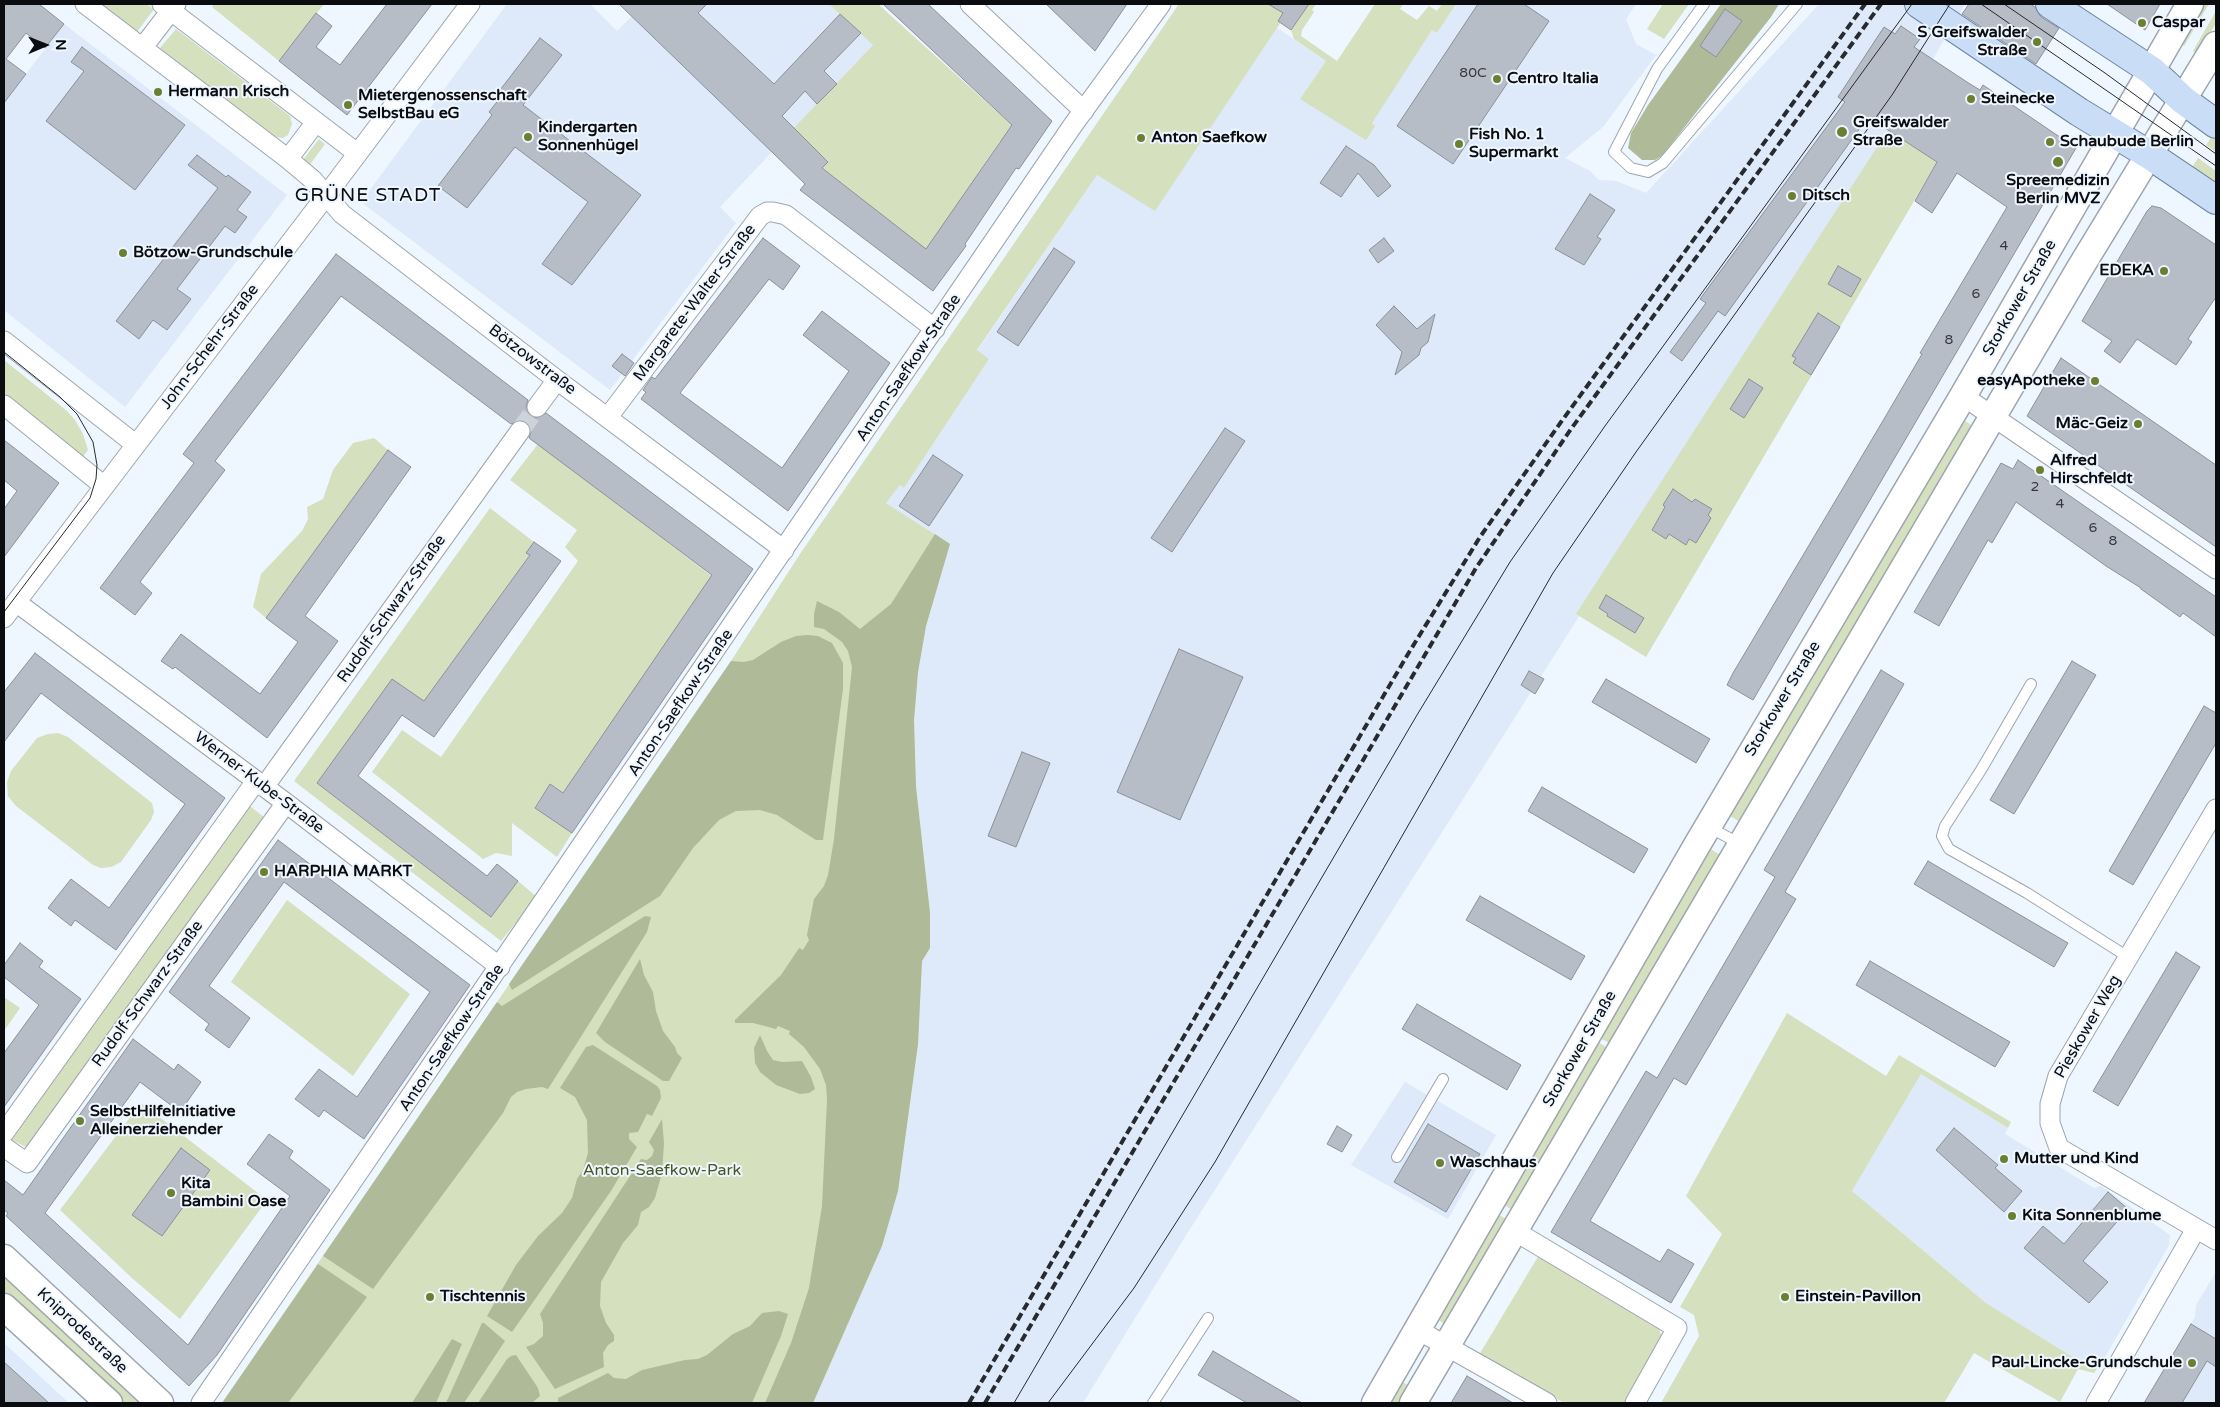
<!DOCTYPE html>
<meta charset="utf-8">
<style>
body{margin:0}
#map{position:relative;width:2220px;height:1407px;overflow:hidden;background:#eef6ff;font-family:"Varela Round",sans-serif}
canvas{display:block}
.frame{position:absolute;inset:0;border:5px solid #0a0c0f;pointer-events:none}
.north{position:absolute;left:20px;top:20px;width:50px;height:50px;-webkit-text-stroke:4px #eef6ff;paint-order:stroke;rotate:89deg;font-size:14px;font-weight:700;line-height:20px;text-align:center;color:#0a0c0f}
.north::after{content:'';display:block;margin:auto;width:18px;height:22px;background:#0a0c0f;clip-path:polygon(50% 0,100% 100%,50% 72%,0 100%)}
</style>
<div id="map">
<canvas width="2220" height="1407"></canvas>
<div class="frame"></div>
<div class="north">N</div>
</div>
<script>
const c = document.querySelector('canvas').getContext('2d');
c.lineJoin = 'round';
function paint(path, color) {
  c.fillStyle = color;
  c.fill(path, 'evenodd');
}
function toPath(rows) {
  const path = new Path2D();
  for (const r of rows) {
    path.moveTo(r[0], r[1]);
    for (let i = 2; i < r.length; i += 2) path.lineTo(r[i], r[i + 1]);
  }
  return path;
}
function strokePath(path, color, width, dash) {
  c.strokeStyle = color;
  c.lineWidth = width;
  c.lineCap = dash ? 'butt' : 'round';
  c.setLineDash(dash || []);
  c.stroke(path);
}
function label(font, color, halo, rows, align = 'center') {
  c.font = font + ' "Varela Round",sans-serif';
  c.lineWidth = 4;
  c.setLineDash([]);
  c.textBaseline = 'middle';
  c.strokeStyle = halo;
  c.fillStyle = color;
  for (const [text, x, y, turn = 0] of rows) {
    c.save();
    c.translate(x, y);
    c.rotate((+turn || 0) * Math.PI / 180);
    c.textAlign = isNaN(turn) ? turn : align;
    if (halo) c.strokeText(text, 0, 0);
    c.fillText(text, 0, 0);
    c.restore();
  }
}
const built = toPath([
 [507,4,590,4,617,31,644,4,829,4,873,45,720,207,736,223,610,390,361,202],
 [1456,4,1636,4,1626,19,1636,44,1656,55,1603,127,1565,158,1590,171,1599,180,1616,181,1646,193,1819,4,1965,4,1933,59,1183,1240,1083,1403,813,1403,882,1246,898,1191,918,1044,922,961,930,948,930,913,916,787,914,720,918,672,926,626,950,544,886,503,900,485,904,488,989,359,977,351,1097,175,1155,210,1277,28,1326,61,1300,99,1375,126,1371,123,1432,30,1437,33],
 [64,24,287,195,125,407,4,310,4,103],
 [1921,1074,2008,1128,2005,1134,2094,1188,2101,1186,2170,1235,2169,1245,2104,1359,2079,1361,1986,1303,1852,1191],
 [1405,1082,1496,1135,1448,1219,1351,1165],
 [2216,1272,2216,1403,2144,1403,2195,1317,2196,1305],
 [4,1343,69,1403,4,1403]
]);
const green = toPath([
 [99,4,146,4,154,9,137,32],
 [214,4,324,4,279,61,212,7],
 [829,4,878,4,1014,127,1004,142,1000,141,935,237,928,252,822,168,828,161,793,129,873,45],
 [1179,4,1293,4,1155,211,1097,175,977,350,989,359,904,488,900,485,886,503,950,544,926,626,918,672,914,720,916,787,930,913,930,948,922,961,918,1044,898,1191,882,1246,813,1403,222,1403,731,661,800,554],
 [1309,4,1316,4,1312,10,1314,12,1302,30,1301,36,1337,61,1375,4,1403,4,1400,9,1417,20,1429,6,1437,11,1442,4,1456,4,1437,33,1432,30,1372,123,1375,126,1366,140,1300,99,1326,61,1294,39,1291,30],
 [1663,4,1689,4,1664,39,1647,29],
 [2202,4,2209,4,2184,46,2181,44],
 [2216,11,2216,23,2198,55,2193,51],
 [176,29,290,116,292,124,288,135,283,138,270,136,161,51,160,48],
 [1888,130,1937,162,1646,657,1576,614],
 [2212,136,2216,139,2216,152,2206,145],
 [319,139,325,144,309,166,303,160],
 [2198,158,2216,171,2216,186,2191,169],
 [4,360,66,410,75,420,83,434,88,450,83,457,4,394],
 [1962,419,1977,429,1745,825,1730,816],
 [374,438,388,450,266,618,253,607,261,574,302,531,308,519,307,507,323,499,333,470,353,443],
 [538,444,712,576,563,793,550,784,535,807,572,833,557,857,512,823,512,856,496,853,483,859,372,772,402,730,441,757,578,561,565,547,577,530,510,480],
 [490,508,534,542,527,553,530,555,424,701,392,680,317,783,491,917,518,881,537,897,501,941,294,781],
 [58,733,68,737,152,803,154,812,151,820,121,862,111,867,101,868,93,865,16,806,8,796,7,782,11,771,37,738,48,734],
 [250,806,265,818,28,1148,10,1139],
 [1709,848,1727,859,1617,1047,1598,1037],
 [287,900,410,994,353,1076,231,982],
 [4,997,20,1008,4,1031],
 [1787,1013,1886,1076,1899,1055,2011,1122,2008,1128,1921,1074,1852,1191,1986,1303,2079,1361,2104,1359,2094,1373,2078,1369,2060,1402,1974,1353,1944,1403,1661,1403,1699,1336,1694,1315,1680,1307,1722,1234,1686,1196],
 [1596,1041,1614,1052,1519,1214,1501,1203],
 [141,1103,267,1200,180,1319,133,1279,60,1210],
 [1495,1213,1514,1223,1453,1328,1434,1318],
 [1539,1255,1655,1324,1659,1329,1662,1337,1661,1342,1625,1403,1564,1403,1479,1355],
 [4,1277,139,1403,123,1403,4,1293],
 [1399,1380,1415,1389,1407,1403,1385,1403]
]);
const forest = toPath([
 [1721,4,1779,4,1771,17,1662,156,1655,160,1642,160,1628,148,1631,133,1648,105],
 [935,534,950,544,926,626,918,672,914,720,916,787,930,913,930,948,922,961,918,1044,898,1191,882,1246,813,1403,765,1403,791,1343,809,1288,822,1206,827,1100,826,1085,820,1069,804,1047,789,1034,790,1031,778,1026,776,1029,753,1023,735,1023,735,1020,781,975,799,948,803,950,809,940,807,935,814,899,824,886,828,875,834,839,852,667,848,651,842,642,824,629,814,627,814,614,817,601,839,612,860,629,891,604],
 [807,635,818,636,832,643,843,663,843,689,823,840,816,840,777,815,760,810,736,811,719,820,693,848,660,896,512,990,509,984,731,661,744,662,753,660,781,642,796,636],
 [645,916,651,917,647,932,548,1089,542,1087,526,1089,517,1092,511,1097,503,1113,373,1289,323,1256,497,1002,502,1006],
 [640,959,644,975,653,992,656,1011,663,1031,675,1047,677,1053,682,1058,669,1081,663,1081,605,1042,596,1033],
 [760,1035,767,1051,773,1060,782,1062,802,1061,811,1077,815,1089,809,1093,800,1094,776,1085,760,1072,755,1063,754,1048],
 [593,1045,657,1086,660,1090,661,1098,652,1116,647,1114,638,1132,629,1133,629,1139,637,1147,611,1191,512,1332,487,1316,516,1265,538,1236,562,1213,572,1198,577,1179,583,1170,588,1153,587,1120,575,1097,560,1088,586,1047],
 [662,1119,664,1143,662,1173,655,1198,649,1207,641,1212,638,1225,623,1243,601,1282,600,1306,606,1323,614,1335,614,1341,608,1345,603,1353,604,1367,555,1389,526,1347,534,1344,543,1336,543,1323,540,1314,641,1159,647,1160,652,1156,654,1150,649,1142],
 [318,1264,367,1297,288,1403,222,1403],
 [779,1311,788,1314,781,1336,752,1403,558,1403,558,1398,608,1373,614,1378,626,1379,642,1370,685,1360,698,1359,707,1355,733,1334,750,1326,762,1313],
 [482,1323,484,1323,505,1341,464,1403,446,1403],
 [452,1339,462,1344,436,1403,412,1403],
 [516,1355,538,1388,540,1396,532,1403,478,1403,507,1359,511,1356]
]);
const building = toPath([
 [4,4,39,4,64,24,45,48,26,33,6,59,26,74,4,103,4,4],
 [387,4,432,4,347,115,279,61,316,13,332,26,316,47,340,65,387,4],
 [619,4,707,4,698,13,774,84,840,14,861,33,824,71,837,84,817,104,805,91,782,116,828,162,822,168,926,249,1012,125,883,4,928,4,1052,121,1019,169,1016,168,965,244,966,246,933,291,800,190,805,184,619,4],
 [1046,4,1127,4,1095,51,1046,4],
 [1268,4,1309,4,1291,30,1278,21,1283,13,1268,4],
 [1478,4,1524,4,1549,21,1453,164,1397,126,1478,4],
 [1969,4,2030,4,2035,7,2041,17,2059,28,2036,64,1962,14,1969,4],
 [2107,4,2160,4,2145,30,2107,4],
 [1725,9,1742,21,1716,57,1700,46,1725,9],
 [1901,26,1920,39,1914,47,1970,84,1980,90,1983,85,2076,148,1753,700,1727,685,1733,673,1884,419,1922,354,1920,353,2007,207,1957,173,1932,213,1915,201,1937,162,1868,117,1725,316,1718,311,1682,361,1670,352,1706,303,1700,299,1845,102,1838,97,1884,27,1895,34,1901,26],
 [540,38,562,55,523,105,641,195,572,285,542,264,588,202,515,147,467,208,438,186,492,115,489,112,504,93,500,90,540,38],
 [82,47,185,125,135,190,46,121,84,71,71,62,82,47],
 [1346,146,1374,165,1391,186,1378,197,1358,173,1341,197,1320,183,1346,146],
 [197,155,226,177,228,175,251,192,237,210,247,217,235,233,225,226,177,289,191,299,167,330,153,320,139,339,116,321,218,188,188,165,197,155],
 [1590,194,1615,210,1597,237,1601,239,1584,265,1555,249,1590,194],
 [2152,206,2161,208,2216,245,2216,297,2188,339,2192,342,2176,365,2137,339,2120,363,2104,351,2112,341,2082,321,2147,211,2152,206],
 [763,238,800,266,783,290,769,279,680,393,782,468,849,371,803,335,822,311,890,363,788,511,641,399,646,392,643,390,652,377,655,379,763,238],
 [1384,238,1394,251,1378,263,1369,250,1384,238],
 [1054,248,1075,262,1018,346,997,332,1054,248],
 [336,254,528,400,526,406,530,416,536,418,546,413,753,569,572,833,535,808,550,784,563,793,712,575,529,438,531,432,527,422,521,420,511,424,341,296,215,461,225,470,140,582,152,593,135,615,100,588,194,463,183,454,336,254],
 [1838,266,1861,279,1851,297,1828,284,1838,266],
 [1394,306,1417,329,1435,314,1428,342,1421,348,1419,355,1395,375,1402,352,1376,325,1394,306],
 [1818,313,1840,327,1811,375,1793,363,1796,358,1792,356,1818,313],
 [622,354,634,363,625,376,612,366,622,354],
 [2061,358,2216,465,2216,547,2027,416,2061,358],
 [1749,379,1763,388,1744,418,1730,409,1749,379],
 [1225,428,1245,441,1172,552,1151,538,1225,428],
 [4,440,59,483,4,557,4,509,17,491,4,480,4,440],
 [388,450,411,467,305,616,338,641,267,738,175,667,173,669,161,661,181,634,260,694,298,642,266,618,388,450],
 [933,455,963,475,929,526,899,506,933,455],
 [2018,460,2216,597,2216,637,2183,613,2180,617,2141,589,2141,588,2106,566,2016,502,1992,543,1988,540,1939,626,1914,612,2001,463,2013,469,2018,460],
 [1673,489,1692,502,1695,499,1712,509,1708,515,1711,518,1696,543,1689,539,1686,545,1669,534,1666,539,1652,530,1665,507,1663,505,1673,489],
 [534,542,561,561,434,737,402,715,358,776,487,876,497,864,518,881,491,917,317,783,392,679,424,701,530,555,526,553,534,542],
 [1606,595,1644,618,1635,633,1607,616,1608,614,1599,608,1606,595],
 [1179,649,1243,677,1180,820,1117,792,1179,649],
 [35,653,225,798,116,950,75,920,71,926,48,908,71,879,109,908,185,804,41,693,4,742,4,692,35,653],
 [2072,661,2096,675,2014,814,1990,800,2072,661],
 [1881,670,1904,684,1785,892,1796,899,1686,1085,1674,1078,1590,1221,1660,1262,1668,1249,1694,1264,1671,1303,1551,1232,1646,1071,1657,1078,1775,877,1764,870,1881,670],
 [1529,671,1544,679,1535,694,1521,685,1529,671],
 [1606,679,1710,739,1696,763,1592,702,1606,679],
 [2204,706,2216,713,2216,743,2133,885,2109,871,2204,706],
 [1022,752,1050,763,1016,847,988,836,1022,752],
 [1542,787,1648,849,1634,873,1528,811,1542,787],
 [278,840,470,985,364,1139,324,1110,319,1117,295,1099,319,1069,357,1097,430,992,284,882,209,986,250,1018,229,1048,205,1030,209,1024,169,992,278,840],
 [1928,861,2068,943,2054,967,1914,884,1928,861],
 [1480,896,1585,956,1571,980,1466,920,1480,896],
 [20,943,43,961,39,967,81,999,4,1107,4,1053,39,1005,4,977,4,965,20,943],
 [2176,952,2200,967,2118,1106,2093,1091,2176,952],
 [1870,961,2010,1042,1995,1067,1856,985,1870,961],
 [1417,1004,1521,1065,1507,1090,1402,1029,1417,1004],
 [133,1039,174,1070,178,1064,201,1082,180,1112,140,1082,45,1213,188,1345,290,1196,247,1164,269,1134,293,1151,289,1158,330,1190,217,1355,189,1386,6,1216,8,1213,4,1210,4,1180,23,1195,133,1039],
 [1428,1124,1480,1154,1446,1212,1394,1182,1428,1124],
 [1337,1126,1352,1135,1342,1152,1327,1144,1337,1126],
 [1954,1128,1998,1165,1995,1168,2022,1191,2004,1212,1936,1150,1954,1128],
 [181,1148,210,1170,162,1236,132,1215,181,1148],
 [2108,1192,2128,1209,2083,1261,2108,1282,2089,1303,2024,1248,2043,1226,2064,1244,2108,1192],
 [2191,1324,2216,1339,2216,1367,2207,1361,2182,1403,2144,1403,2191,1324],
 [1213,1351,1302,1403,1247,1403,1198,1375,1213,1351],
 [4,1362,49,1403,4,1403,4,1362],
 [1467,1376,1513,1403,1451,1403,1467,1376]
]);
const streetTunnel = toPath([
 [520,431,537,407]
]);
const lane = toPath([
 [1704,4,1657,69,1614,152,1631,168,1648,172,1663,163,1797,4],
 [2031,684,1981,770,1945,826,1942,836,1949,849,2027,893,2128,957],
 [1709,827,1740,844],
 [1397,1157,1443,1079],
 [1153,1403,1208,1318]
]);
const street = toPath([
 [85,4,288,159,313,180,342,214,557,380,784,550],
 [162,4,357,153],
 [970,4,1084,111],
 [143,47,176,4],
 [288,159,316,122],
 [4,341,135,444],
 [1963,396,2216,569],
 [4,405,104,486],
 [537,407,557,380],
 [608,417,760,216,767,212,773,212,786,215,935,329],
 [16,602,286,803,500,967],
 [4,618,325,197,470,4],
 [264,787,520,431],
 [2216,809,2058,1076,2050,1104,2050,1123,2059,1148,2216,1240],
 [4,1133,256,781],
 [4,1147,27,1163,286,803],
 [1513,1230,1677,1328,1635,1403],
 [1418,1330,1547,1403],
 [201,1403,1073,125,1161,4],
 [2096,1403,2196,1229]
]);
const secondary = toPath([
 [4,1258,160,1403],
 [4,1307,109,1403],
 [1375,1403,1697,845,1963,396,2190,4],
 [1413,1403,2080,268,2216,45]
]);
const primary = toPath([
 [1919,4,2079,112,2148,154,2216,200],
 [2050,4,2152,71,2183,100,2216,124]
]);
const tram = toPath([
 [1981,4,2216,166],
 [2004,4,2105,73,2216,154],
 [4,352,60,397,77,414,93,442,97,465,96,479,90,498,4,612],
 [1014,1403,1417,715,1510,562,1605,426,1912,4],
 [1048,1403,1134,1288,1215,1162,1553,573,1636,452,1892,95,1950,4]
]);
const rail = toPath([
 [969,1403,1408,654,1480,537,1561,422,1865,4],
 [985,1403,1476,568,1571,429,1881,4]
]);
const markers = [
 [2142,23,5,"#698031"],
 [2037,42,5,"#698031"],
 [1497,79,5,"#698031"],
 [158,92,5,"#698031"],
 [1971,99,5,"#698031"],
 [348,105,5,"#698031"],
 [1842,132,6,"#698031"],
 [528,137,5,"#698031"],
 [1141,138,5,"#698031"],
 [2050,142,5,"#698031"],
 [1459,144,5,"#698031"],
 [2058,162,6,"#698031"],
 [1792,196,5,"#698031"],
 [123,253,5,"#698031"],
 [2164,271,5,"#698031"],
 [2095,381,5,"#698031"],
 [2138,424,5,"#698031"],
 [2040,470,5,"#698031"],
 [264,872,5,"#698031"],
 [80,1121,5,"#698031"],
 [2004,1159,5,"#698031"],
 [1440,1163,5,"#698031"],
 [171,1193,5,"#698031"],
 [2012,1216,5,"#698031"],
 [430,1297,5,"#698031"],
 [1785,1297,5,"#698031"],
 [2192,1363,5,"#698031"]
];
const numberNames = [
 ["80C",1473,73],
 ["4",2004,246],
 ["6",1976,294],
 ["8",1949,340],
 ["2",2035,487],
 ["4",2060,504],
 ["6",2093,528],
 ["8",2113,541]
];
const poiNames = [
 ["Caspar",2152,23],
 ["S Greifswalder",2027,33,"right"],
 ["Straße",2027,51,"right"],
 ["Centro Italia",1507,79],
 ["Hermann Krisch",168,92],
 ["Mietergenossenschaft",358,96],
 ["SelbstBau eG",358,114],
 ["Steinecke",1981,99],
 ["Greifswalder",1853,123],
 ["Straße",1853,141],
 ["Kindergarten",538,128],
 ["Sonnenhügel",538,146],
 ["Fish No. 1",1469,135],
 ["Supermarkt",1469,153],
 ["Anton Saefkow",1151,138],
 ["Schaubude Berlin",2060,142],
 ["Spreemedizin",2058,181,"center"],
 ["Berlin MVZ",2058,199,"center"],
 ["Ditsch",1802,196],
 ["Bötzow-Grundschule",133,253],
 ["EDEKA",2154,271,"right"],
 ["easyApotheke",2085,381,"right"],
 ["Mäc-Geiz",2128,424,"right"],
 ["Alfred",2050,461],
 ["Hirschfeldt",2050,479],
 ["HARPHIA MARKT",274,872],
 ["SelbstHilfeInitiative",90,1112],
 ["Alleinerziehender",90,1130],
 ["Mutter und Kind",2014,1159],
 ["Waschhaus",1450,1163],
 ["Kita",181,1184],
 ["Bambini Oase",181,1202],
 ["Kita Sonnenblume",2022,1216],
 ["Tischtennis",440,1297],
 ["Einstein-Pavillon",1795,1297],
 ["Paul-Lincke-Grundschule",2182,1363,"right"]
];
const streetNames = [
 ["Storkower Straße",2020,298,-60],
 ["Margarete-Walter-Straße",695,303,-53],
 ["John-Schehr-Straße",210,347,-53],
 ["Bötzowstraße",532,360,37],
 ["Anton-Saefkow-Straße",909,368,-56],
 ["Rudolf-Schwarz-Straße",392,609,-55],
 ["Storkower Straße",1783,699,-59],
 ["Anton-Saefkow-Straße",681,703,-56],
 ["Werner-Kube-Straße",259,783,37],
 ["Rudolf-Schwarz-Straße",148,994,-54],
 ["Pieskower Weg",2088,1027,-60],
 ["Anton-Saefkow-Straße",452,1038,-56],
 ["Storkower Straße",1580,1049,-60],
 ["Kniprodestraße",82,1331,43]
];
const parkNames = [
 ["Anton-Saefkow-Park",662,1171]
];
const quarterNames = [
 ["GRÜNE STADT",368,196]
];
paint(built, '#dee9f9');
paint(green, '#d4e0be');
paint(forest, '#afbb98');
paint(building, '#b6bdc6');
strokePath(building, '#8b919a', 1);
strokePath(streetTunnel, '#ccd3db', 19, [19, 9]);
strokePath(lane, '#9ea5ae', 12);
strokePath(street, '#9ea5ae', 21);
strokePath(secondary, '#9ea5ae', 29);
strokePath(primary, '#6f86a2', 30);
strokePath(lane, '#fff', 10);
strokePath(street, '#fff', 19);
strokePath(secondary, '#fff', 26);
strokePath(primary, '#caddf7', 28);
strokePath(tram, '#272a2e', 1);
strokePath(rail, '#272a2e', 4, [8, 4]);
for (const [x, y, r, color] of markers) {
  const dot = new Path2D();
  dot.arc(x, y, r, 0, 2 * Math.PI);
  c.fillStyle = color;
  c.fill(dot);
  strokePath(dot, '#eef6ff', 2);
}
label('14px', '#35383d', null, numberNames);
label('bold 16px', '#0a0c0f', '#eef6ff', poiNames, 'left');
label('16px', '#0a0c0f', '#eef6ff', streetNames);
label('16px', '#475721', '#eef6ff', parkNames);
c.letterSpacing = '1px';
label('19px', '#0a0c0f', '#eef6ff', quarterNames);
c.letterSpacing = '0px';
</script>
